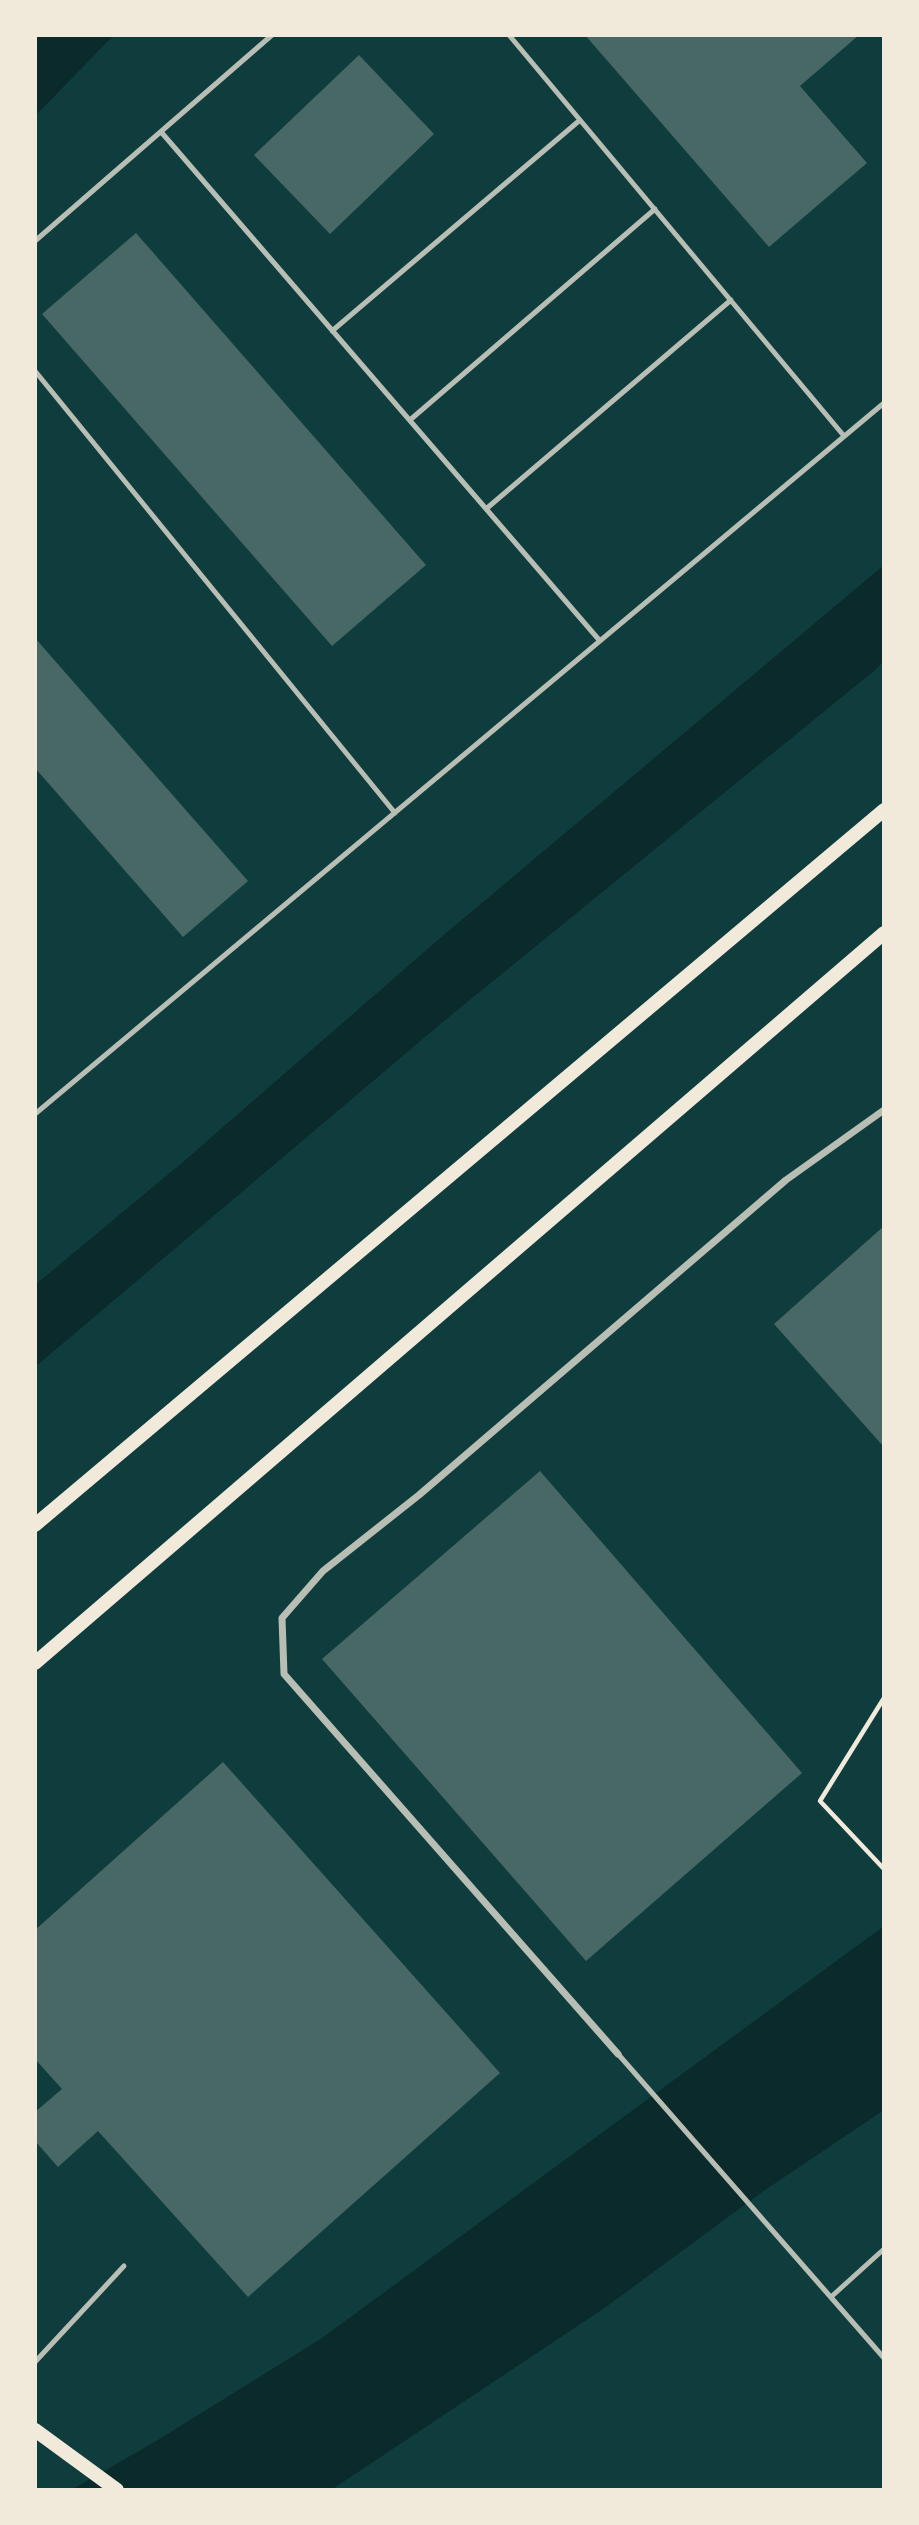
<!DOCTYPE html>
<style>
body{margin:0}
#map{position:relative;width:919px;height:2525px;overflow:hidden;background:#0f3d3e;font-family:Roboto,sans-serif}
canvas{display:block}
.frame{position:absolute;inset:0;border:37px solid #f1e9da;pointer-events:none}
</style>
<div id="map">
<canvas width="919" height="2525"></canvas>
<div class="frame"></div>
</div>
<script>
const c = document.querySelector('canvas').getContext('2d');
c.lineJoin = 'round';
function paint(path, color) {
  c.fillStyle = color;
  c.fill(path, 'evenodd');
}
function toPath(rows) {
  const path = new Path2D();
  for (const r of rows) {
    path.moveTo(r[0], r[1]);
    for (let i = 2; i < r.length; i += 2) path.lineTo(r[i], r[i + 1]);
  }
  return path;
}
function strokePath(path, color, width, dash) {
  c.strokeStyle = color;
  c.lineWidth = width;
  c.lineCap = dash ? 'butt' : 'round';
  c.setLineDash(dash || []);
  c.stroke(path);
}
const water = toPath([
 [35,35,114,35,35,116],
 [884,565,884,661,875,670,444,1021,35,1367,35,1285,183,1162,439,939],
 [884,1926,884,2110,765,2190,603,2309,331,2490,71,2490,158,2440,322,2338]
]);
const building = toPath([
 [585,35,859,35,800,86,867,163,769,247],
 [359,55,434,134,330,234,254,155],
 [136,233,426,565,332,646,42,314],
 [35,638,248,881,183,937,35,768],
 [884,1226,884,1447,774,1324],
 [540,1471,802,1773,586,1961,322,1659],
 [223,1762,500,2073,248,2297,98,2131,58,2167,35,2141,35,2112,62,2089,35,2059,35,1930]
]);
const path = toPath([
 [884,1698,820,1801,884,1869]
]);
const service = toPath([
 [509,35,844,436],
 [162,133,600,641],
 [35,241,272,35],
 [332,331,580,120],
 [35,371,395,813],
 [410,420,655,209],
 [486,509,731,300],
 [35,1114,884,403],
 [618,2054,884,2358],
 [831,2297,884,2249],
 [35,2362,124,2266]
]);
const minor = toPath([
 [618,2054,284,1674,282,1618,323,1571,419,1495,786,1180,884,1110]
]);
const secondary = toPath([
 [35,1525,884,810],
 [35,1663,884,933],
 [35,2430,117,2490]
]);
paint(water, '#0a2a2b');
paint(building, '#486865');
strokePath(path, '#f1e9da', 4.5);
strokePath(service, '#b8beb3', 5);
strokePath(minor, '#b8beb3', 7);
strokePath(secondary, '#f1e9da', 14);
</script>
